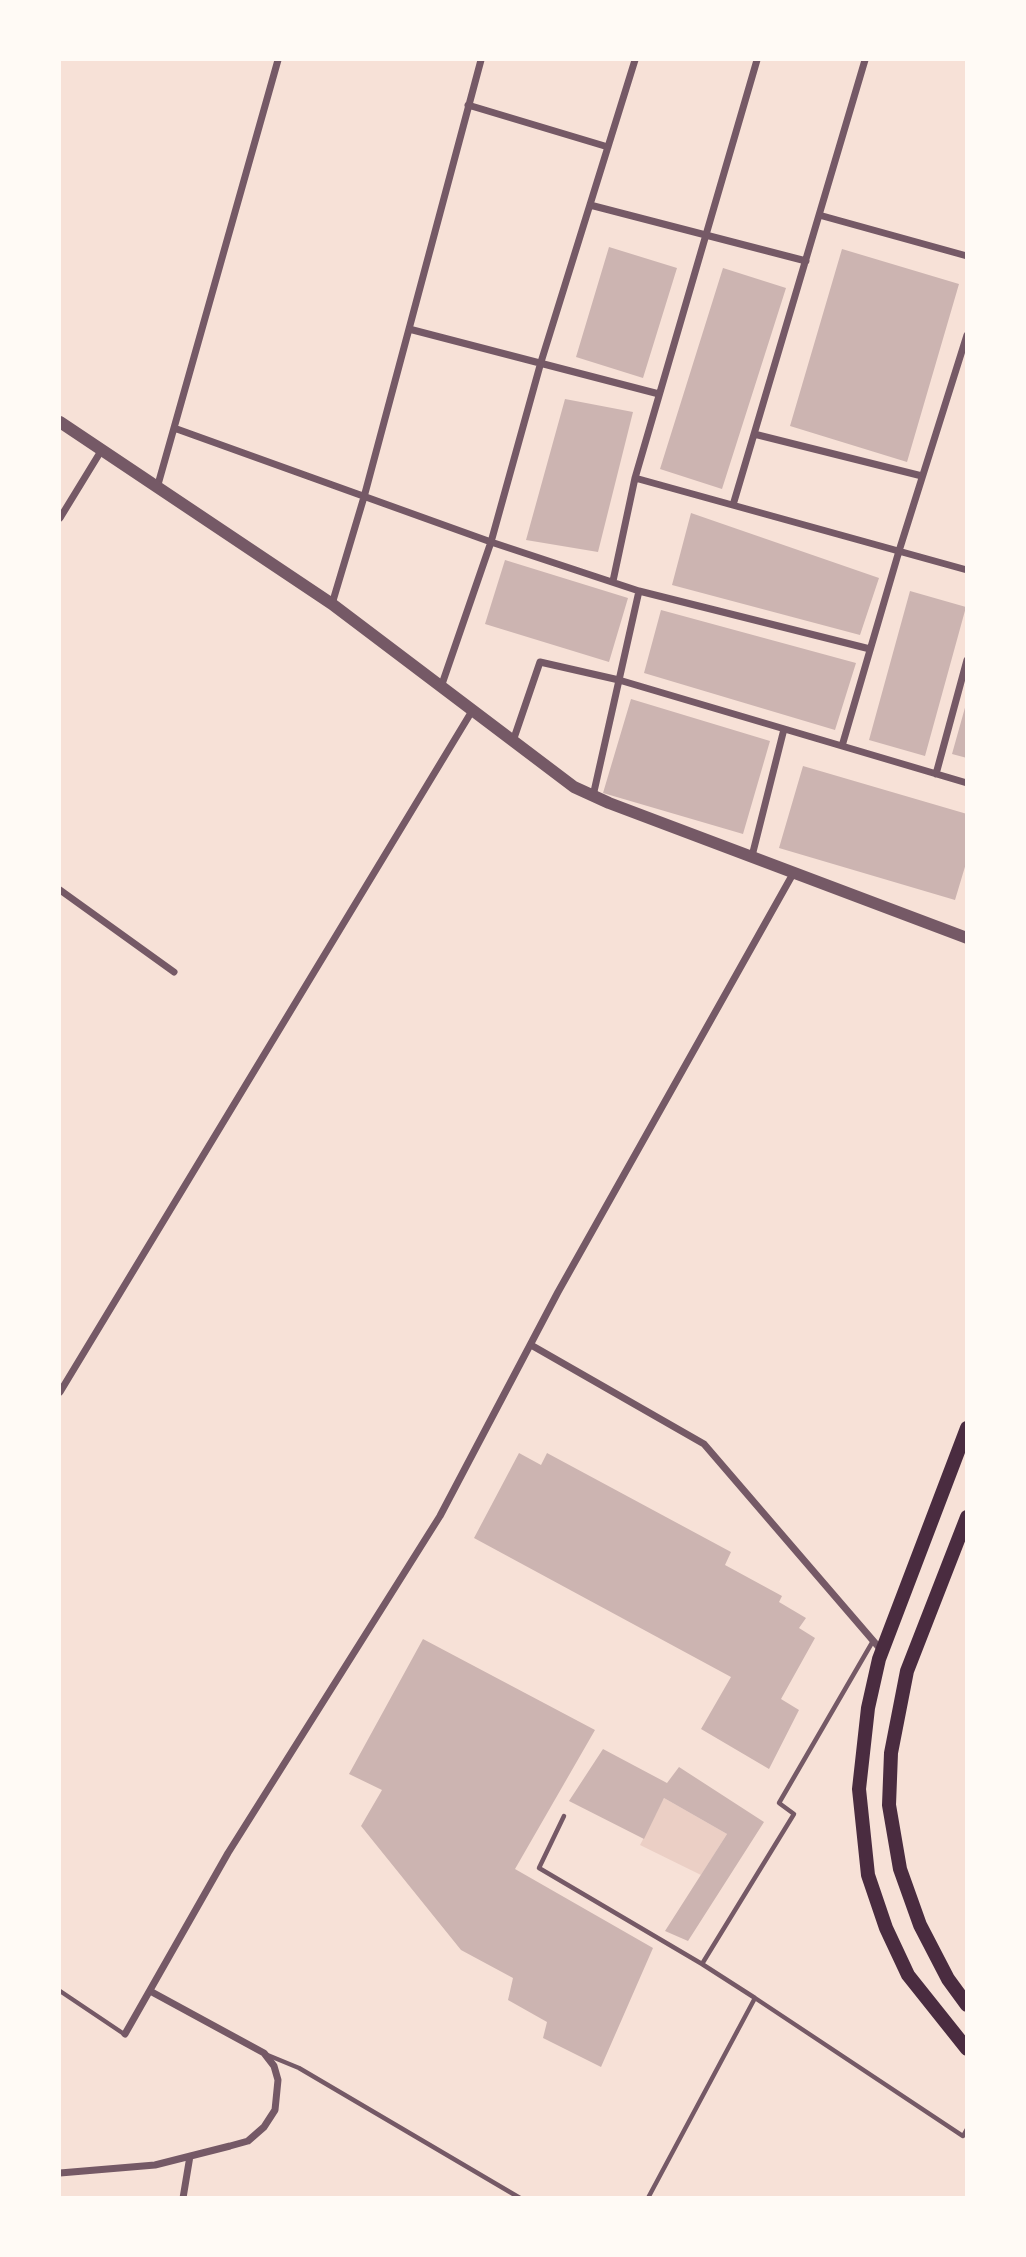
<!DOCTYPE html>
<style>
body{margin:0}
#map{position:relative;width:1026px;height:2257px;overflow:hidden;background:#f7e1d7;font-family:Arial,sans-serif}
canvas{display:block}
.frame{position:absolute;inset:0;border:61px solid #fffaf5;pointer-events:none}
</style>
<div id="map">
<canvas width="1026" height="2257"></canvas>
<div class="frame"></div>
</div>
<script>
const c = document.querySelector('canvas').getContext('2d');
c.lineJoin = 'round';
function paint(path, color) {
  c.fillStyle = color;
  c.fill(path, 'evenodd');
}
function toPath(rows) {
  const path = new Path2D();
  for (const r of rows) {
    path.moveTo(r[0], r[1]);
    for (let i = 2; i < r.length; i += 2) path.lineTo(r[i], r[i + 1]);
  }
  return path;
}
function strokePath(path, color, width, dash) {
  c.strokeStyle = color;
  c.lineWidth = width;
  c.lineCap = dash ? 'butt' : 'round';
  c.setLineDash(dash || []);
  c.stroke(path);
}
const green = toPath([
 [664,1798,727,1834,701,1875,640,1845]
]);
const building = toPath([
 [609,247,677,268,643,378,576,357],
 [842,249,959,284,907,462,790,426],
 [723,268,786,288,722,489,660,469],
 [565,399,633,412,598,552,526,540],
 [691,513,879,578,860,635,672,585],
 [505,560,628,598,609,662,485,624],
 [910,591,966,607,925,756,869,740],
 [661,610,856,663,835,730,644,673],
 [631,699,770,741,743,834,603,793],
 [966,704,967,705,967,758,952,754],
 [803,766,967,814,967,860,955,900,779,848],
 [519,1453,541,1465,547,1453,731,1552,725,1565,782,1596,779,1602,806,1618,799,1628,815,1638,781,1699,799,1710,769,1769,701,1729,731,1677,474,1538],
 [423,1639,595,1730,515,1869,653,1948,601,2067,543,2038,547,2022,508,2000,513,1978,461,1950,361,1826,382,1790,349,1774],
 [603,1749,667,1783,679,1767,764,1822,688,1941,665,1931,727,1834,664,1798,644,1839,569,1801]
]);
const service = toPath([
 [564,1816,539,1868,702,1964,794,1814,779,1803,873,1641],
 [60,1991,124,2034],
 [755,1998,963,2136,967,2129],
 [265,2054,299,2068,520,2198],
 [648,2198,755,1998,702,1964]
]);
const minor = toPath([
 [468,105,608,147],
 [590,205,806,261],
 [819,215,967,256],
 [409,329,659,394],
 [174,428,491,542,639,591,593,796],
 [754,434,922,476],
 [635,478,967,570],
 [157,488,278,60],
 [733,505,865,60],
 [60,518,101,451],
 [613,581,635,478,757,60],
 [639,591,870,649],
 [332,604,364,497,481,60],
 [441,687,491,542,541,362,635,60],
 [513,741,540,662,619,680,967,783],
 [842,746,899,551,967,335],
 [936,774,967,660],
 [752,856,784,729],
 [60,890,174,972],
 [531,1345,704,1444,882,1651],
 [60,1392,472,711],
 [125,2034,228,1853,440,1516,558,1292,794,872],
 [60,2173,155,2165,230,2146,248,2141,264,2127,275,2110,278,2080,274,2066,264,2053,150,1991],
 [183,2198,190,2156]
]);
const tertiary = toPath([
 [60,422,332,604,574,787,609,803,967,938]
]);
const secondary = toPath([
 [967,1428,879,1659,868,1708,859,1789,868,1875,886,1928,908,1975,967,2049],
 [967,1517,907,1671,891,1753,889,1805,900,1869,920,1925,948,1979,967,2005]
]);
paint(green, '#ebcfc5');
paint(building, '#ccb4b1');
strokePath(service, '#755966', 4.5);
strokePath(minor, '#755966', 7);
strokePath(tertiary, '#755966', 12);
strokePath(secondary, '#4a2c40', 14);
</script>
